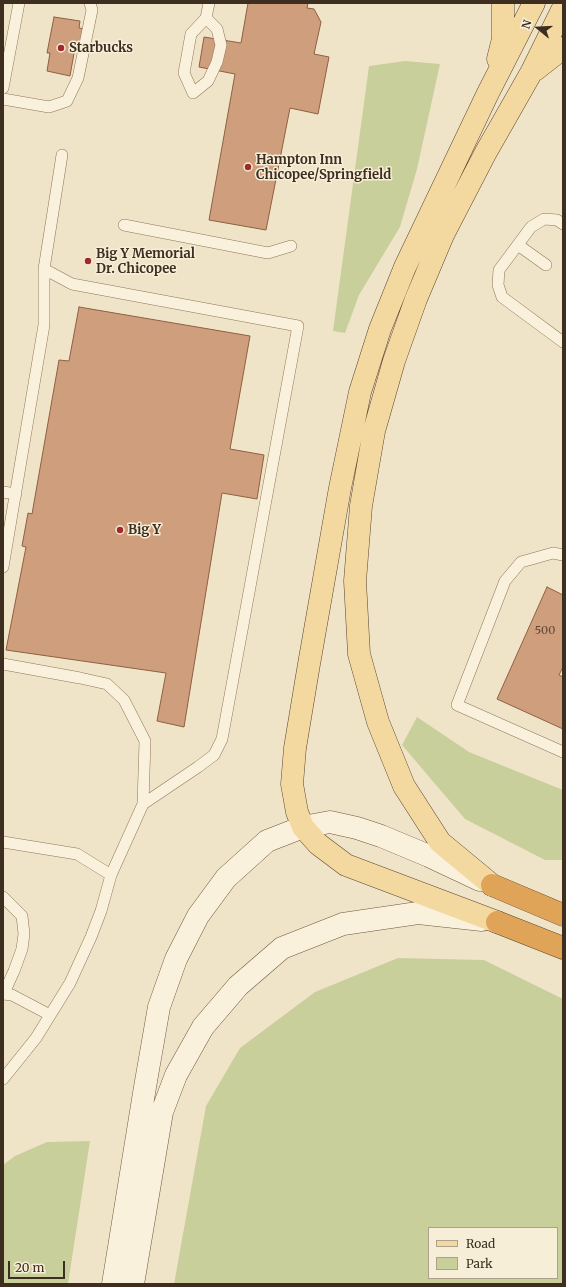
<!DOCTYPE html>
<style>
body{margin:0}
#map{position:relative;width:566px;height:1287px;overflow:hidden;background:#f0e4c8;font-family:Merriweather,serif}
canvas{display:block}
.frame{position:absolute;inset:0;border:4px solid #3d2e20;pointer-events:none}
.legend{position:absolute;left:428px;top:1227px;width:130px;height:52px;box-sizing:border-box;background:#f7eed8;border:1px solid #ada18e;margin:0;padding:5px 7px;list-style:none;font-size:12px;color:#3d2e20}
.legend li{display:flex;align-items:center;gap:8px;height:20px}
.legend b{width:20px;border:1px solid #ada18e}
.north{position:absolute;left:518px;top:8px;width:40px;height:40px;-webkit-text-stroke:3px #f7eed8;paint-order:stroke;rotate:288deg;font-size:11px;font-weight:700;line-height:16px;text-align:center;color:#3d2e20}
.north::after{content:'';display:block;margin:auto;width:14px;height:18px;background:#3d2e20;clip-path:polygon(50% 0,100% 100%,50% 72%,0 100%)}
.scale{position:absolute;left:8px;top:1261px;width:57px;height:18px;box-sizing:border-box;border:2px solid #3d2e20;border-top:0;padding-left:5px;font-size:12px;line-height:14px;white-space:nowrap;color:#3d2e20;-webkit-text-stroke:3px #f7eed8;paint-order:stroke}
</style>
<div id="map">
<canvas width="566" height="1287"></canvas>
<div class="frame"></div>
<ul class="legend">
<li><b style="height:5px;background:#f3d9a0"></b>Road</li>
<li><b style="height:11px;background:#c9cf9b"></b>Park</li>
</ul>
<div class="north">N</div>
<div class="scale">20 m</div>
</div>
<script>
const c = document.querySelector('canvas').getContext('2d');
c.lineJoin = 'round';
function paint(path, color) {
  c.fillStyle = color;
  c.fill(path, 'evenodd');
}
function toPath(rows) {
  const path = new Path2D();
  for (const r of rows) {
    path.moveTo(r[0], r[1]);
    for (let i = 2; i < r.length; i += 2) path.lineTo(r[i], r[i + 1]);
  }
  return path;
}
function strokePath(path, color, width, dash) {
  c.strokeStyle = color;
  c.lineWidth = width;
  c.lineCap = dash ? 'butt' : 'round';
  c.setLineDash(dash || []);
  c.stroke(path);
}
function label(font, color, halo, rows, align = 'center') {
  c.font = font + ' Merriweather,serif';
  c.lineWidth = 3;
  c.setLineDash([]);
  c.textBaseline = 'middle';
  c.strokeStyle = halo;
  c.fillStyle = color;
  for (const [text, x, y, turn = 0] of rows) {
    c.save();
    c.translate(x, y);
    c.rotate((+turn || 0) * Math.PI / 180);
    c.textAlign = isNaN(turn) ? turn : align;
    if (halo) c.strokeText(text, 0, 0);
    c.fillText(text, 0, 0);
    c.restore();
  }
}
const green = toPath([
 [405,61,440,64,417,169,400,227,359,295,345,333,333,331,369,66],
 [417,717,469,752,563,790,563,860,545,860,465,819,402,745],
 [398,958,484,960,563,999,563,1284,174,1284,206,1106,240,1048,315,992],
 [429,1228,557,1228,557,1278,429,1278],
 [90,1141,68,1284,3,1284,3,1165,15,1156,47,1142]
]);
const building = toPath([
 [248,3,308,3,307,8,314,9,321,22,314,54,329,57,318,114,290,108,266,230,209,220,235,74,199,67,204,37,241,43,248,3],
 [54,17,80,21,79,28,86,29,83,43,76,42,70,76,47,71,50,53,47,53,54,17],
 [79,307,250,336,230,449,264,455,257,499,222,493,184,727,157,721,166,673,6,650,26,547,22,546,28,513,32,514,59,360,69,361,79,307],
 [547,587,563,595,563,667,559,675,563,677,563,729,497,699,547,587]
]);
const lane = toPath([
 [206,18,217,29,221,45,217,62,208,81,193,93,184,73,191,34,206,18,209,3],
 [3,88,19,3],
 [3,99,49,107,67,101,78,78,92,10,90,3],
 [563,224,557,220,544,219,531,227,499,270,498,285,502,297,563,342],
 [124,225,268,253,291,246],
 [518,245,546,265],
 [44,269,72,284,298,326,222,739,214,755,198,767,143,804],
 [3,492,16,494],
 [563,555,553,553,521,562,505,581,457,705,563,752],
 [3,567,44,325,44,269,62,155],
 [3,664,80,678,107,684,124,700,145,741,143,804,111,875,101,911,91,937,70,983,36,1038,3,1079],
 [3,842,77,854,111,875],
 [3,897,22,916,24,934,22,949,14,971,4,993],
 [3,994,12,995,50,1015]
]);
const secondary = toPath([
 [113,1284,145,1087,159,1007,176,959,198,916,226,878,267,841,303,827,330,822,357,828,381,836,429,856,480,880],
 [133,1284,162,1112,176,1075,203,1027,238,986,282,948,343,924,418,913,482,920]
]);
const primary = toPath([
 [498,59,503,39,503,3],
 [535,70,563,48],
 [492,885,440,842,404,786,378,722,359,654,355,581,361,506,374,431,394,361,416,299,443,235,486,152,531,73,563,8],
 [497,922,346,865,318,844,303,827,297,812,292,784,295,748,309,664,340,488,360,392,380,329,405,267,488,93,534,3]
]);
const highway = toPath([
 [492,885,563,915],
 [497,922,563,948]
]);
const markers = [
 [61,48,4,"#9e2a2b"],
 [248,167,4,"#9e2a2b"],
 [88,261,4,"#9e2a2b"],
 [120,530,4,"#9e2a2b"]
];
const numberNames = [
 ["500",545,631]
];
const poiNames = [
 ["Starbucks",69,48],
 ["Hampton Inn",256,160],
 ["Chicopee/Springfield",256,175],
 ["Big Y Memorial",96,254],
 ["Dr. Chicopee",96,269],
 ["Big Y",128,530]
];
paint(green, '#c9cf9b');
paint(building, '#cf9f7d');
strokePath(building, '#8d5f41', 1);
strokePath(lane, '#8d765c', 12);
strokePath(secondary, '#6f573f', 23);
strokePath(primary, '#5b4430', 23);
strokePath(highway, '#5b4430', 23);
strokePath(lane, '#faf1dc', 11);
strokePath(secondary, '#faf1dc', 22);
strokePath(primary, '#f3d9a0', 22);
strokePath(highway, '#e0a458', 22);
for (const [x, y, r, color] of markers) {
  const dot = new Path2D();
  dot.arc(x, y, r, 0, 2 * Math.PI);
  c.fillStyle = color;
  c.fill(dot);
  strokePath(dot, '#f7eed8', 1.5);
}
label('11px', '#624a37', null, numberNames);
label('bold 13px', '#3d2e20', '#f7eed8', poiNames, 'left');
</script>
